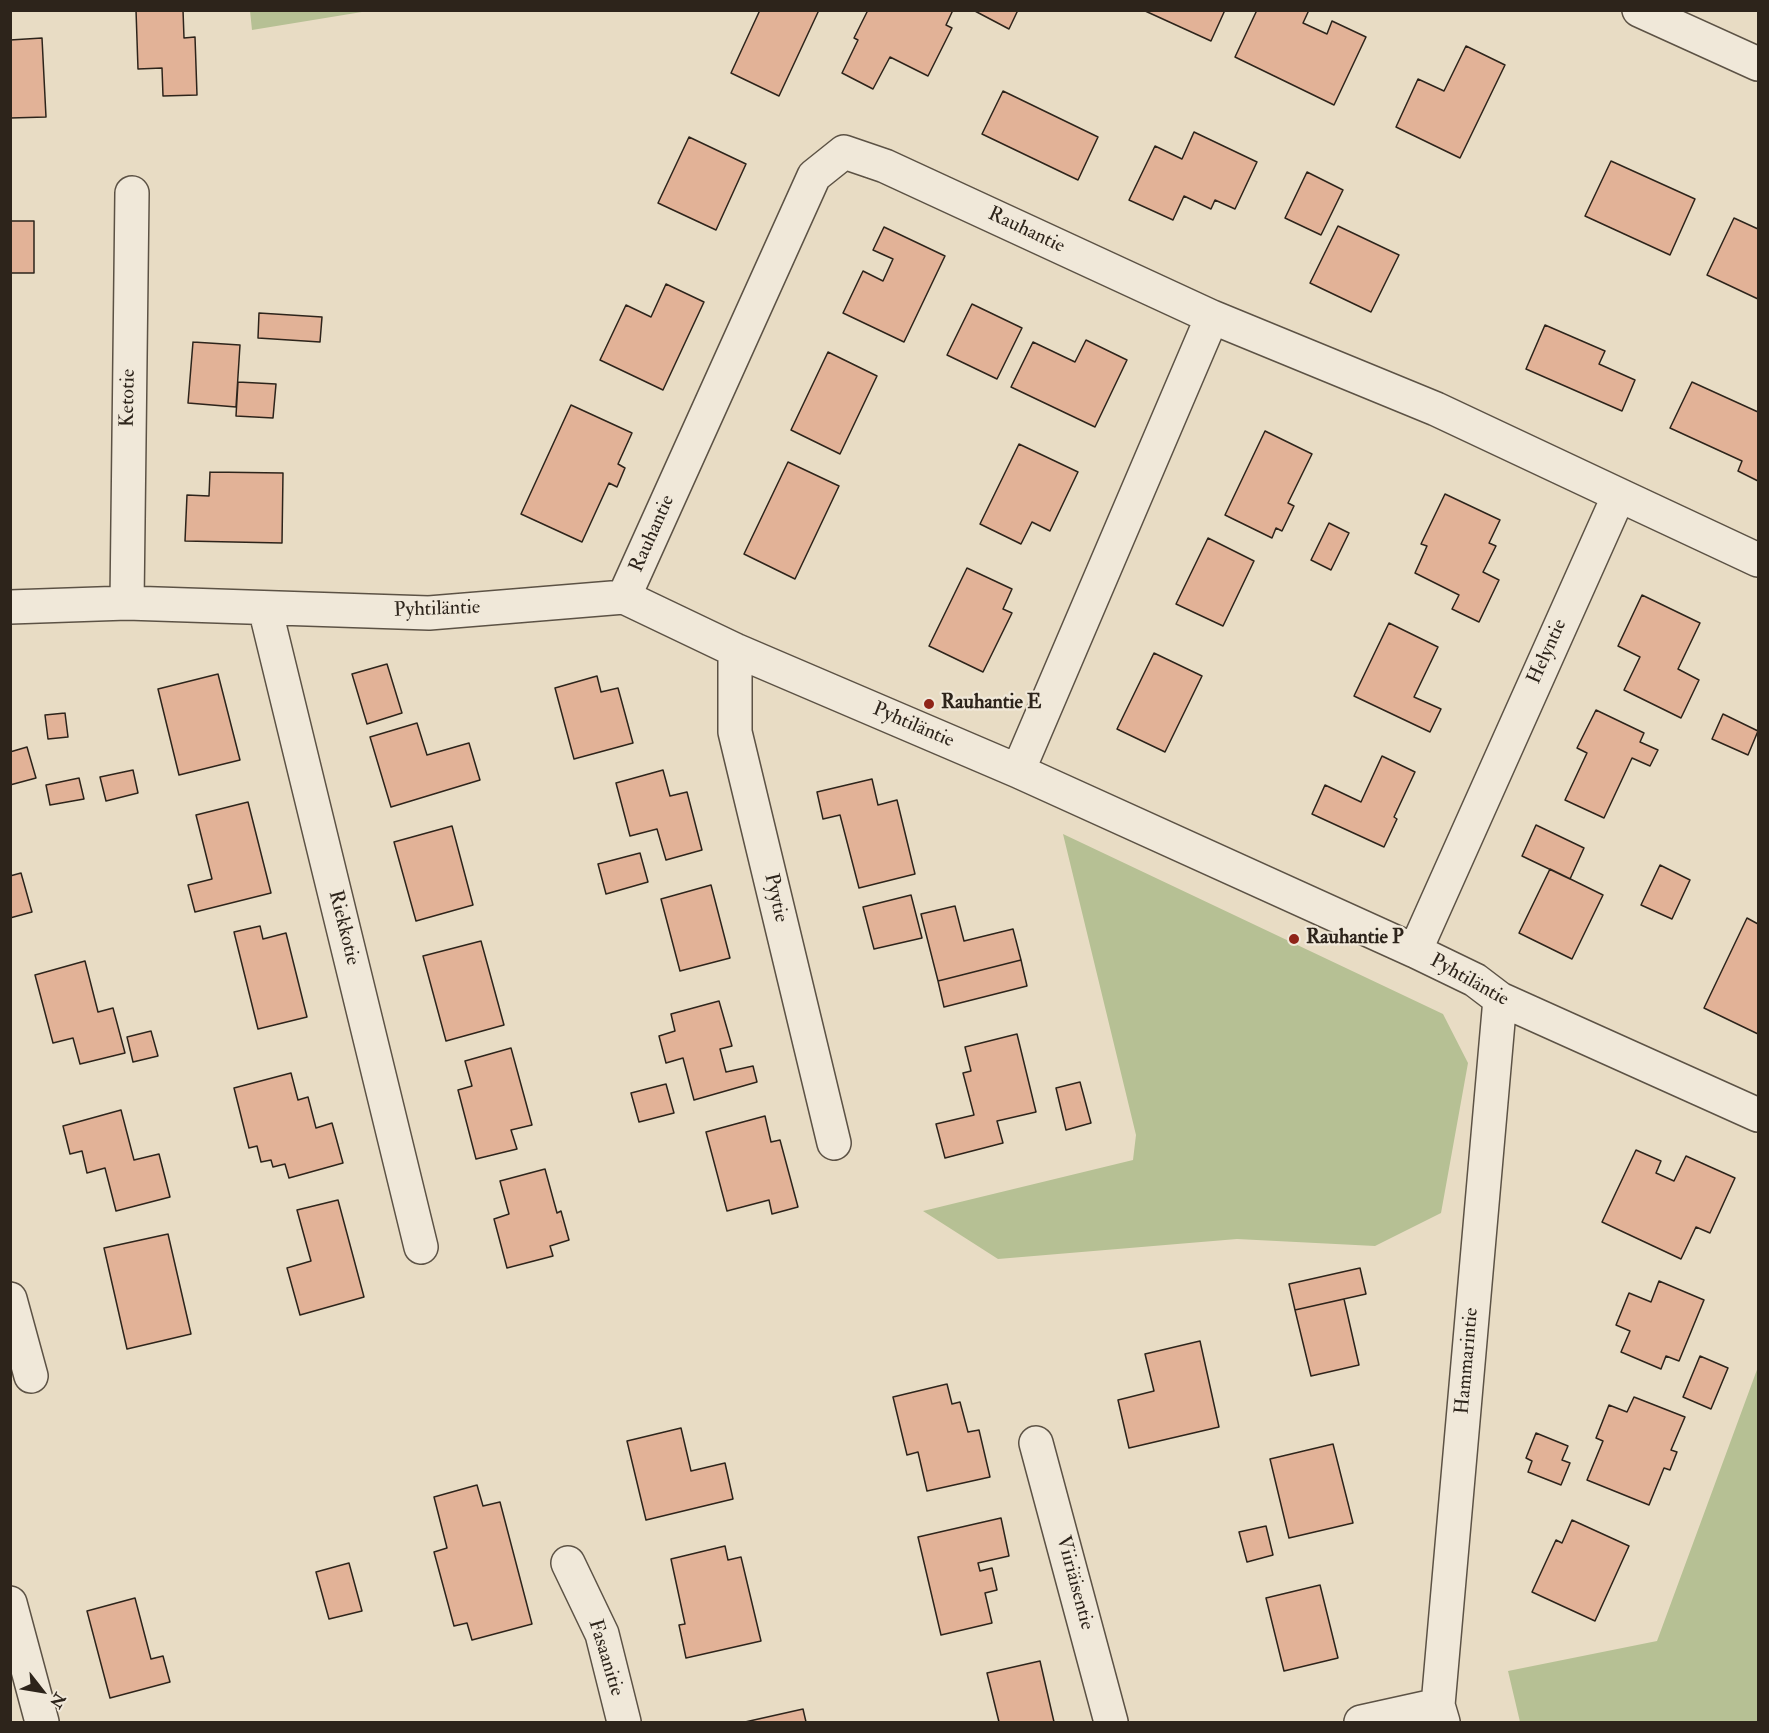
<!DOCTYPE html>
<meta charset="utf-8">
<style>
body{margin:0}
#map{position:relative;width:1769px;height:1733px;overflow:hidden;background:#e8dcc4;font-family:"IM FELL Double Pica",serif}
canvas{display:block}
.frame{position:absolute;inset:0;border:12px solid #2d241b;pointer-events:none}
.north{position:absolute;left:12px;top:1661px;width:60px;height:60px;-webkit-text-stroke:4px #f0e8d9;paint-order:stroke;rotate:121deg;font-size:16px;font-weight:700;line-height:24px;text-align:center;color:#2d241b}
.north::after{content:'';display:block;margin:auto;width:21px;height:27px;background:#2d241b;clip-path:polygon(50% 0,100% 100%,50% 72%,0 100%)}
</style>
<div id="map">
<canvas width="1769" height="1733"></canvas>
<div class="frame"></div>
<div class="north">N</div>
</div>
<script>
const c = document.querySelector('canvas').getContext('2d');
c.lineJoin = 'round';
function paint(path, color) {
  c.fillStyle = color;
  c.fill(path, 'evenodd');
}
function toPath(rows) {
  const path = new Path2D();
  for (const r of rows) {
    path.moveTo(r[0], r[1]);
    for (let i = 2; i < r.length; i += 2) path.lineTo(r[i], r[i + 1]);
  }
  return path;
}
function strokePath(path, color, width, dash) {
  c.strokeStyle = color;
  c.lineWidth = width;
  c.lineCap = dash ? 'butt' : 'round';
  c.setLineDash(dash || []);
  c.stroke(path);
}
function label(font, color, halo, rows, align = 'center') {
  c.font = font + ' "IM FELL Double Pica",serif';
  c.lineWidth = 4.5;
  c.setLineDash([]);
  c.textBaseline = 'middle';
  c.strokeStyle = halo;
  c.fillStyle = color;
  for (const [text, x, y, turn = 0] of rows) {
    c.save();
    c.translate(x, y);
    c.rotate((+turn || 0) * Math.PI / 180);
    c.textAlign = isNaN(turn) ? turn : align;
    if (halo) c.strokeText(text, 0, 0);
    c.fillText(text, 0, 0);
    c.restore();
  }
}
const green = toPath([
 [250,11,250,10,368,11,252,30],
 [1063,834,1443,1014,1468,1063,1441,1213,1375,1246,1237,1239,998,1259,923,1211,1133,1160,1136,1135],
 [1758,1367,1758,1722,1520,1722,1508,1671,1657,1641]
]);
const building = toPath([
 [136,10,183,10,184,38,195,37,197,95,163,96,162,68,138,69,136,10],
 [760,10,819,10,779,96,731,73,760,10],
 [868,10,953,10,946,25,952,28,928,76,890,57,873,89,842,73,858,40,854,38,868,10],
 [973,10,1018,10,1009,29,973,10],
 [1143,10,1225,10,1211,41,1143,10],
 [1257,10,1309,10,1303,23,1327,34,1332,21,1366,37,1334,105,1235,57,1257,10],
 [42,38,46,117,10,118,10,40,42,38],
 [1466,46,1505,65,1460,158,1396,127,1418,79,1444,91,1466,46],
 [1003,91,1098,137,1078,180,982,134,1003,91],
 [1194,132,1257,162,1235,209,1215,200,1211,209,1184,196,1173,220,1129,200,1155,146,1182,159,1194,132],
 [689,137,746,164,716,230,658,203,689,137],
 [1611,161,1695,199,1670,255,1585,216,1611,161],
 [1307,172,1343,190,1321,235,1285,218,1307,172],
 [1734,218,1758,229,1758,299,1707,275,1734,218],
 [10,221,34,221,34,273,10,273,10,221],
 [1338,226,1399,255,1371,312,1310,283,1338,226],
 [884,227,945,256,904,342,843,313,863,271,883,281,893,259,873,250,884,227],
 [666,284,704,302,663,390,600,360,626,305,651,317,666,284],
 [972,304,1022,328,997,379,947,355,972,304],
 [259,313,322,317,320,342,258,338,259,313],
 [1545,325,1605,351,1599,364,1635,380,1622,411,1526,369,1545,325],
 [1086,340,1127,360,1095,427,1011,387,1033,342,1075,362,1086,340],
 [193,342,240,345,236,407,188,403,193,342],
 [828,352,877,376,840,454,791,430,828,352],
 [238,382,276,384,273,418,236,416,238,382],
 [1692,382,1758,412,1758,481,1738,471,1742,461,1670,428,1692,382],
 [571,405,632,433,618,464,625,468,617,487,609,483,582,542,521,514,571,405],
 [1265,431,1312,454,1288,503,1294,506,1282,531,1276,528,1272,538,1225,515,1265,431],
 [1019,444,1078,472,1050,531,1032,522,1021,544,980,524,1019,444],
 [788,462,839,486,795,579,744,554,788,462],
 [210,472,283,473,282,543,185,541,187,495,209,496,210,472],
 [1445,494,1500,520,1489,543,1496,546,1483,572,1499,580,1479,622,1452,609,1459,595,1415,573,1427,546,1421,544,1445,494],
 [1329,523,1349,533,1331,570,1311,560,1329,523],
 [1208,538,1254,561,1223,626,1176,604,1208,538],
 [967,568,1012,589,1003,609,1012,613,983,672,929,646,967,568],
 [1642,595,1700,623,1678,669,1699,680,1681,718,1624,690,1640,657,1618,646,1642,595],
 [1389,623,1438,647,1414,697,1441,709,1430,732,1354,696,1389,623],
 [1154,653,1202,676,1165,752,1117,729,1154,653],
 [387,664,402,713,367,724,352,674,387,664],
 [218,674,240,760,179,775,158,689,218,674],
 [597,676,601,692,618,688,633,743,574,759,555,688,597,676],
 [1596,710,1644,733,1640,742,1658,750,1650,766,1632,758,1604,818,1565,800,1587,753,1577,748,1596,710],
 [65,713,68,737,48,739,45,715,65,713],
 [1723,714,1758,731,1748,755,1712,739,1723,714],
 [417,723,427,755,469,743,480,780,391,807,370,737,417,723],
 [27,747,36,778,10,785,10,752,27,747],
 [1382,756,1415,772,1394,817,1397,819,1384,847,1312,814,1325,785,1361,802,1382,756],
 [133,770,138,793,106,801,100,777,133,770],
 [663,770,670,796,687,792,702,850,666,860,657,829,630,836,616,783,663,770],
 [79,778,84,799,50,805,46,785,79,778],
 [872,779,878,805,897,800,915,874,859,888,840,815,823,819,817,792,872,779],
 [248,802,271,893,195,912,188,885,212,879,196,815,248,802],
 [1536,825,1584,848,1570,879,1522,856,1536,825],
 [452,826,473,905,416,921,394,842,452,826],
 [640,853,648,882,606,894,598,864,640,853],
 [1660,865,1690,880,1672,919,1641,905,1660,865],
 [1550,869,1603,895,1572,959,1519,933,1550,869],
 [21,873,32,912,10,918,10,876,21,873],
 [711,885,730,958,680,971,661,899,711,885],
 [911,895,922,938,874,949,863,907,911,895],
 [955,906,964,941,1013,929,1021,960,938,981,921,914,955,906],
 [1747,918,1758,924,1758,1034,1704,1008,1747,918],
 [260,926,263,939,286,933,307,1017,258,1029,234,932,260,926],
 [481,941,504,1025,446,1041,423,956,481,941],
 [1021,960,1027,986,944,1007,938,981,1021,960],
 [85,961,98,1012,113,1008,125,1053,80,1064,73,1038,53,1043,35,975,85,961],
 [719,1001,732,1046,720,1049,726,1072,753,1066,757,1082,694,1100,683,1058,666,1063,659,1036,675,1031,671,1014,719,1001],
 [151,1031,158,1056,133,1062,127,1037,151,1031],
 [1017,1034,1036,1112,997,1121,1003,1143,945,1158,936,1124,974,1115,963,1073,971,1071,965,1047,1017,1034],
 [511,1048,532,1125,511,1130,517,1149,476,1159,458,1090,472,1086,465,1061,511,1048],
 [291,1073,298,1100,308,1097,316,1128,332,1123,343,1163,289,1178,285,1164,273,1167,271,1160,261,1162,257,1146,249,1148,234,1088,291,1073],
 [1080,1082,1091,1123,1066,1130,1056,1088,1080,1082],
 [666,1084,674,1113,639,1122,631,1093,666,1084],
 [121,1110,134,1160,159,1154,170,1197,116,1211,105,1168,87,1173,82,1151,70,1154,63,1126,121,1110],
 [765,1116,771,1142,780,1140,798,1207,772,1214,769,1200,727,1211,706,1132,765,1116],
 [1636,1150,1661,1161,1656,1173,1674,1181,1686,1156,1735,1178,1710,1233,1696,1227,1681,1259,1602,1222,1636,1150],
 [545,1169,557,1213,561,1211,569,1240,550,1246,553,1256,507,1268,494,1219,509,1214,500,1181,545,1169],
 [338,1200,364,1297,300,1315,287,1268,311,1261,297,1210,338,1200],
 [168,1234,191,1334,127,1349,104,1248,168,1234],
 [1360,1268,1366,1294,1295,1310,1289,1284,1360,1268],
 [1659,1281,1704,1300,1679,1361,1666,1356,1661,1369,1621,1352,1630,1331,1616,1325,1629,1293,1651,1302,1659,1281],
 [1344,1299,1359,1365,1311,1376,1295,1310,1344,1299],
 [1200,1341,1219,1427,1129,1448,1118,1400,1154,1391,1145,1354,1200,1341],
 [1700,1356,1728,1368,1711,1409,1683,1397,1700,1356],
 [947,1384,952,1404,960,1402,968,1432,979,1430,990,1477,927,1491,918,1452,907,1455,893,1397,947,1384],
 [1634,1397,1685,1417,1671,1450,1677,1452,1670,1470,1664,1468,1649,1505,1587,1480,1603,1441,1596,1438,1609,1405,1627,1412,1634,1397],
 [681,1428,691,1471,725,1463,733,1499,646,1520,627,1441,681,1428],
 [1536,1433,1568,1446,1562,1460,1570,1463,1561,1485,1528,1472,1532,1461,1526,1458,1536,1433],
 [1333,1444,1353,1523,1289,1538,1270,1459,1333,1444],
 [477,1485,483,1506,500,1502,532,1624,472,1640,467,1623,454,1626,434,1552,447,1548,434,1497,477,1485],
 [1001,1518,1009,1556,978,1563,980,1571,992,1568,997,1590,985,1593,992,1623,941,1635,918,1537,1001,1518],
 [1572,1520,1629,1546,1595,1621,1532,1592,1556,1540,1562,1543,1572,1520],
 [1266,1526,1273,1555,1247,1562,1239,1532,1266,1526],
 [725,1546,728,1560,741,1557,761,1641,686,1658,679,1625,685,1624,671,1559,725,1546],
 [349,1563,362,1611,329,1619,316,1572,349,1563],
 [1320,1585,1338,1658,1284,1671,1266,1598,1320,1585],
 [135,1598,151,1659,163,1656,170,1682,110,1698,87,1611,135,1598],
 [1040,1661,1054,1722,999,1722,987,1673,1040,1661],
 [803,1709,806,1722,745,1722,803,1709]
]);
const street = toPath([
 [1639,10,1758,64],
 [1212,317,1436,409,1619,495],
 [624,597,814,176,844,152,885,166,1212,317,1018,771],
 [127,603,132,193],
 [10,607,127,603,429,613,624,597,735,650,1018,771,1415,951,1475,980,1500,999,1758,1115],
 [265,608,421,1247],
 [735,650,735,732,834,1143],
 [1415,951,1619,495,1758,560],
 [10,1299,31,1376],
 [1036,1443,1111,1722],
 [568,1563,602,1634,624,1722],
 [10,1603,42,1722],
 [1361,1722,1438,1705],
 [1443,1722,1438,1705,1500,999]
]);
const markers = [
 [929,704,6,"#8f2418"],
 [1294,939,6,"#8f2418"]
];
const streetNames = [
 ["Rauhantie",1026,231,25],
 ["Ketotie",129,398,-89],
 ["Rauhantie",653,534,-66],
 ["Pyhtiläntie",437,610,-2],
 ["Helyntie",1548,652,-66],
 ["Pyhtiläntie",913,726,23],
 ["Pyytie",775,898,77],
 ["Riekkotie",343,928,76],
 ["Pyhtiläntie",1469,981,29],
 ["Hammarintie",1468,1361,-85],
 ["Viiriäisentie",1074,1583,75],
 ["Fasaanitie",605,1658,73]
];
const poiNames = [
 ["Rauhantie E",941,704],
 ["Rauhantie P",1306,939]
];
paint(green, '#b6c094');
paint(building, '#e2b297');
strokePath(building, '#2d241b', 1.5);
strokePath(street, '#5c5245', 36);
strokePath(street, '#f0e8d9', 33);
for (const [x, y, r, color] of markers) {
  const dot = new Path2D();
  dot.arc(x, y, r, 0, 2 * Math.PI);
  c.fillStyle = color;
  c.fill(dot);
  strokePath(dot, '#f0e8d9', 2);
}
label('20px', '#2d241b', '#f0e8d9', streetNames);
label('bold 20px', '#2d241b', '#f0e8d9', poiNames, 'left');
</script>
